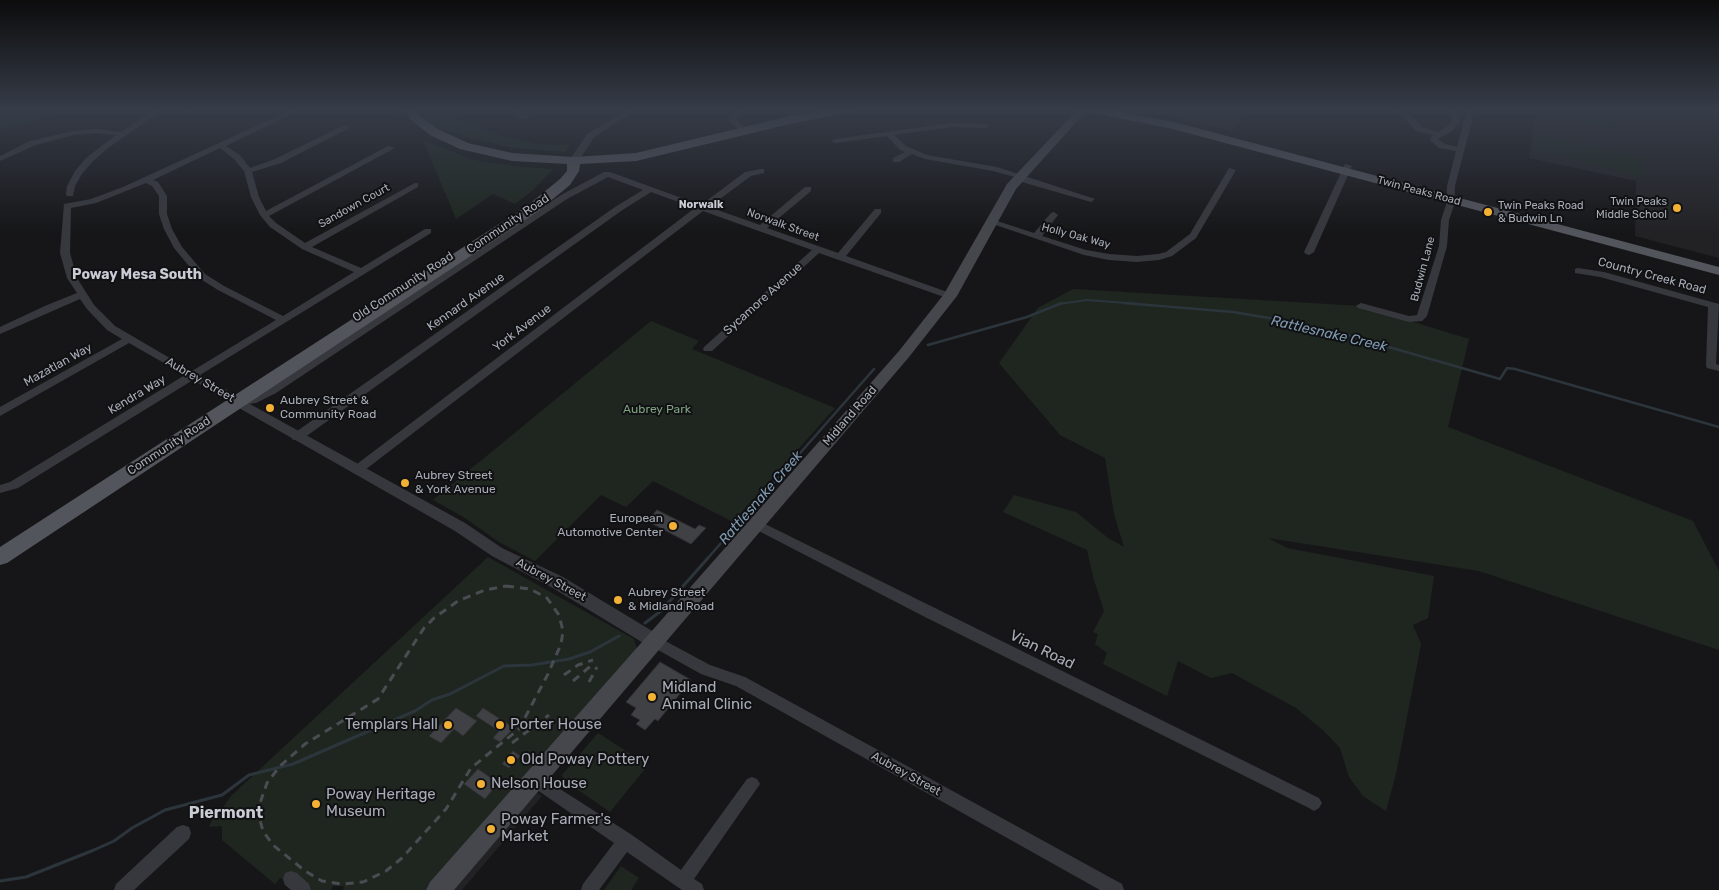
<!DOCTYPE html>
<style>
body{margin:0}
canvas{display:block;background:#161618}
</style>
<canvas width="1719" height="890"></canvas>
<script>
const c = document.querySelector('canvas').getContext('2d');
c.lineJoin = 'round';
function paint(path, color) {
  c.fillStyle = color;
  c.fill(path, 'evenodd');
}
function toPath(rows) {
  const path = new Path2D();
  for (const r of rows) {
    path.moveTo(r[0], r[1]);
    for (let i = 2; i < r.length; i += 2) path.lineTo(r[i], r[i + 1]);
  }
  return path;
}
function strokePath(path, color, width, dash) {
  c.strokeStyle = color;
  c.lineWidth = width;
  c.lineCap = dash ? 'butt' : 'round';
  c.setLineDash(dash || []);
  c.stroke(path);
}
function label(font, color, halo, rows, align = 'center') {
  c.font = font + ' Rubik,sans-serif';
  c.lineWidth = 4;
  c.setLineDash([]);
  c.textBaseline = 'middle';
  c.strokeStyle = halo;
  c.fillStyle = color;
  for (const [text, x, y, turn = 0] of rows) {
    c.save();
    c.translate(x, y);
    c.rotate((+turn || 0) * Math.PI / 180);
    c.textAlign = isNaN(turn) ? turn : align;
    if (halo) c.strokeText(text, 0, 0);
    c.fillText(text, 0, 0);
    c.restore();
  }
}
const built = toPath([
 [1140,109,1249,109,1232,131],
 [1536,109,1719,109,1719,258,1635,236,1636,181,1529,158],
 [514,777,542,796,462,890,412,890]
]);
const green = toPath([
 [0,109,76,109,48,115,0,130],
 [383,109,454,109,463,121,500,135,536,144,570,145,565,152,512,148,472,139],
 [1560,109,1617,109,1616,128,1559,116],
 [1542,135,1645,159,1644,177,1538,152],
 [423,140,473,160,522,167,553,169,532,191,515,204,493,194,456,219],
 [1073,289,1361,306,1469,339,1448,427,1693,521,1719,571,1719,650,1479,571,1268,538,1287,548,1434,576,1428,618,1413,625,1421,644,1396,774,1386,811,1363,796,1349,777,1340,748,1324,731,1296,708,1232,673,1211,678,1178,661,1167,696,1103,664,1107,653,1095,644,1098,634,1093,632,1104,611,1094,580,1087,550,1003,512,1014,495,1076,512,1108,538,1124,547,1114,514,1105,458,1060,435,999,363,1038,308],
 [651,321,699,341,692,349,835,408,733,522,653,481,626,507,601,495,535,561,499,542,465,518,433,500],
 [488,557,634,639,637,649,427,890,343,890,344,886,333,886,331,890,312,890,293,875,283,879,280,878,275,884,222,840,222,826,209,827,214,816,217,816,231,796],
 [598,733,648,765,610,812,564,780,562,775],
 [621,866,639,878,631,890,604,890]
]);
const streamFar2 = toPath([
 [1059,304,1087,300,1140,304]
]);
const streamFar1 = toPath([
 [1124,303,1233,312,1293,322,1354,337,1500,379,1507,368,1515,369,1719,427],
 [928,345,1027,317,1062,303],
 [707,559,874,369]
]);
const stream = toPath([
 [645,623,661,611,708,558],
 [0,881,26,877,94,850,114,841,132,828,165,810,222,795,249,775,293,764,415,711,432,700,450,694,504,666,532,665,569,659,590,652,619,636]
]);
const building = toPath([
 [657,510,695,529,699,525,706,528,691,544,651,523,654,520,650,518,657,510],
 [660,662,691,680,658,721,655,719,645,730,636,724,640,720,631,715,636,708,626,702,660,662],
 [456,708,477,721,463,736,454,729,441,743,429,736,456,708],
 [483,708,514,728,500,742,493,738,499,731,476,716,483,708],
 [513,751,520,756,509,768,502,764,513,751],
 [478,769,498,783,485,799,464,784,478,769]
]);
const pedestrian = toPath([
 [1388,109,1395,109,1409,115,1404,116,1388,109]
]);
const minor = toPath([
 [156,109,164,109,108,148,92,162,82,174,75,186,73,196,67,196,66,194,67,186,75,171,86,158,116,135,97,133,73,135,36,145,0,161,0,156,30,141,73,131,97,129,121,132,156,109],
 [181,109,190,109,198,113,194,115,181,109],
 [293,109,302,109,226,146,240,155,250,168,275,159,344,125,351,127,281,163,252,172,259,197,266,211,388,146,395,148,269,216,276,223,305,243,415,183,418,183,418,187,312,247,361,268,425,229,431,229,431,233,200,375,234,394,235,397,234,400,226,400,193,380,18,488,0,493,0,485,10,482,185,375,129,343,0,416,0,407,122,339,107,330,87,309,80,299,0,334,0,327,47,305,77,293,67,278,60,253,64,204,91,199,123,187,293,109],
 [220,148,234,159,244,171,251,197,260,215,270,227,302,249,354,272,283,316,224,286,205,274,182,247,172,229,167,214,167,196,158,182,153,180,220,148],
 [146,183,152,186,159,196,159,214,164,229,174,248,199,278,218,290,276,320,192,371,115,326,94,305,77,278,70,253,71,208,96,203,146,183],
 [507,109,516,109,530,117,523,119,507,109],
 [629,109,638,109,600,133,593,131,629,109],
 [736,109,745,109,736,119,747,130,747,134,741,134,728,119,736,109],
 [1450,109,1456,109,1460,121,1452,131,1438,139,1445,144,1457,147,1467,109,1475,109,1455,186,1454,205,1449,220,1447,246,1427,316,1422,321,1409,322,1358,308,1356,306,1361,303,1409,316,1417,315,1439,246,1441,220,1446,205,1447,186,1456,151,1439,148,1430,140,1433,135,1416,131,1402,115,1409,113,1422,127,1438,132,1446,127,1452,121,1450,109],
 [951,123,986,124,990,126,986,128,951,127,894,135,906,146,927,155,997,167,1095,199,1091,202,1015,180,1015,177,993,171,925,159,912,154,899,162,893,162,893,158,905,152,900,150,887,136,835,143,831,141,835,139,951,123],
 [1345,164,1352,166,1314,252,1309,255,1306,254,1304,252,1345,164],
 [1229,168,1236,170,1196,238,1172,256,1159,260,1137,262,1109,260,1084,255,987,222,991,219,1034,233,1051,213,1054,212,1058,215,1042,236,1086,250,1109,254,1137,256,1158,254,1166,252,1190,234,1229,168],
 [761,169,764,169,764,173,751,176,709,207,760,225,805,187,811,187,811,191,767,228,838,253,875,209,881,209,881,213,846,256,953,294,955,296,950,299,947,298,819,253,712,351,704,351,703,349,704,347,812,250,703,211,361,473,353,473,351,470,353,467,695,208,651,192,621,211,301,440,293,440,291,437,293,434,615,207,643,190,608,177,567,199,276,393,256,403,242,405,237,401,238,398,254,396,268,387,561,195,604,172,610,172,701,205,745,172,761,169],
 [1578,268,1604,272,1719,304,1716,364,1719,365,1719,371,1707,368,1706,366,1708,307,1600,277,1575,273,1575,269,1578,268],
 [757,520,1319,798,1322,803,1319,808,1314,811,1309,808,925,617,753,528,751,525,753,522,757,520],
 [656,636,710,665,745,677,1122,884,1124,890,1100,890,736,686,701,674,651,646,649,642,651,638,656,636],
 [535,773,632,835,681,870,747,779,752,777,757,779,760,784,694,879,702,884,704,890,682,890,627,852,599,890,581,890,583,884,614,843,530,785,527,780,530,775,535,773],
 [183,825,189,827,191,833,189,839,134,890,114,890,116,884,177,827,183,825],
 [291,871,297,873,309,884,311,890,291,890,285,885,283,879,285,873,291,871]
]);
const tertiary = toPath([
 [597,128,602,131,600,133,594,138,577,163,571,163,569,161,587,134,597,128],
 [230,393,465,523,502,548,563,577,662,637,664,642,662,647,656,649,650,647,551,587,492,556,455,531,225,400,223,397,225,394,230,393]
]);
const secondary = toPath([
 [1078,109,1088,109,1016,189,957,296,909,357,454,890,426,890,430,882,899,351,944,294,1007,184,1078,109]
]);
const primary = toPath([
 [404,109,414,109,419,116,438,129,468,143,512,153,574,157,636,153,790,116,834,109,857,109,851,112,790,124,636,161,580,164,579,171,570,185,537,212,7,563,0,565,0,547,527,206,560,179,567,171,567,164,512,161,460,149,430,135,411,120,404,109],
 [1083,109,1104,109,1178,123,1719,267,1719,275,1173,129,1089,112,1083,109]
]);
const rail = toPath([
 [506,586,530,589,547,598,559,615,563,631,561,644,548,674,519,729,471,768,446,809,402,858,386,871,363,882,342,884,322,881,305,871,273,845,263,831,259,817,259,806,267,783,280,766,305,744,378,699,424,628,434,618,458,601,485,590,506,586],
 [564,675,578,665,593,660],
 [573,681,593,664],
 [589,682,597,667],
 [512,743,549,715]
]);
const markers = [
 [1677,208,5,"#f2b134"],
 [1488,212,5,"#f2b134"],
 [270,408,5,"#f2b134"],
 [405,483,5,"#f2b134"],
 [673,526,5,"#f2b134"],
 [618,600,5,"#f2b134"],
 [652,697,5,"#f2b134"],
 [448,725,5,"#f2b134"],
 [500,725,5,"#f2b134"],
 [511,760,5,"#f2b134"],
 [481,784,5,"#f2b134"],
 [316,804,5,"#f2b134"],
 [491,829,5,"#f2b134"]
];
const farStreetnames = [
 ["Twin Peaks Road",1419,191,15],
 ["Sandown Court",354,206,-29],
 ["Norwalk Street",783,225,20],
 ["Holly Oak Way",1076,236,15],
 ["Budwin Lane",1423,269,-75]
];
const farPoinames = [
 ["Twin Peaks",1667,202],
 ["Middle School",1667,215],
 ["Twin Peaks Road",1498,206,"left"],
 ["& Budwin Ln",1498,219,"left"]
];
const farNeighbourhoodnames = [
 ["Norwalk",701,205]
];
const streetNames = [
 ["Community Road",508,224,-34],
 ["Country Creek Road",1652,276,15],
 ["Old Community Road",403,287,-33],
 ["Sycamore Avenue",763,299,-42],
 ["Kennard Avenue",466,302,-35],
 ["York Avenue",522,328,-37],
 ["Mazatlan Way",58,365,-29],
 ["Aubrey Street",200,380,30],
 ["Kendra Way",137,395,-31],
 ["Midland Road",850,416,-49],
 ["Community Road",169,446,-33],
 ["Aubrey Street",551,580,28],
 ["Aubrey Street",906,774,29]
];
const poiNames = [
 ["Aubrey Street &",280,401],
 ["Community Road",280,415],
 ["Aubrey Street",415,476],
 ["& York Avenue",415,490],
 ["European",663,519,"right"],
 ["Automotive Center",663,533,"right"],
 ["Aubrey Street",628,593],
 ["& Midland Road",628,607]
];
const parkNames = [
 ["Aubrey Park",657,410]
];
const neighbourhoodNames = [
 ["Poway Mesa South",137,275]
];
const waterNames = [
 ["Rattlesnake Creek",1329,334,13],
 ["Rattlesnake Creek",761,498,-49]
];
const nearStreetnames = [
 ["Vian Road",1042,650,26]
];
const nearPoinames = [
 ["Midland",662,688],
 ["Animal Clinic",662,705],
 ["Templars Hall",438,725,"right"],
 ["Porter House",510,725],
 ["Old Poway Pottery",521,760],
 ["Nelson House",491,784],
 ["Poway Heritage",326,795],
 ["Museum",326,812],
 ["Poway Farmer's",501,820],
 ["Market",501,837]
];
const nearNeighbourhoodnames = [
 ["Piermont",226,813]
];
paint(built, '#222225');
paint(green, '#1e261f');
strokePath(streamFar2, '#2c353c', 2);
strokePath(streamFar1, '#2c353c', 2.5);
strokePath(stream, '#2c353c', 3);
paint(building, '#404145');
strokePath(building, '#303034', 1);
paint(pedestrian, '#37383d');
paint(minor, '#37383d');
paint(tertiary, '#37383d');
paint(secondary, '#45474d');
paint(primary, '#53555c');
strokePath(rail, '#4a4c52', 3, [8, 6]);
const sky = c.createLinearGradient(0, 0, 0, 233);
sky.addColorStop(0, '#0c0c0d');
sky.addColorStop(0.47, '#363c48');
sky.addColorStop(1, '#363c4800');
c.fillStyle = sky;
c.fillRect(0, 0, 1719, 233);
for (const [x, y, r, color] of markers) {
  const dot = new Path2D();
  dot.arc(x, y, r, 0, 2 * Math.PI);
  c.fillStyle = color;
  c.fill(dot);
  strokePath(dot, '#111113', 2);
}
label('11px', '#a8adb8', '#111113', farStreetnames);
label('11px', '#a8adb8', '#111113', farPoinames, 'right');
label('bold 11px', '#c9ccd4', '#111113', farNeighbourhoodnames);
label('12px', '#a8adb8', '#111113', streetNames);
label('12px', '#a8adb8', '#111113', poiNames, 'left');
label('12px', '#7fa381', '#111113', parkNames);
label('bold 14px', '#c9ccd4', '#111113', neighbourhoodNames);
label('italic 14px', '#7f9bb3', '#111113', waterNames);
label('15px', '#a8adb8', '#111113', nearStreetnames);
label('15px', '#a8adb8', '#111113', nearPoinames, 'left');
label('bold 16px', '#c9ccd4', '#111113', nearNeighbourhoodnames);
</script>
